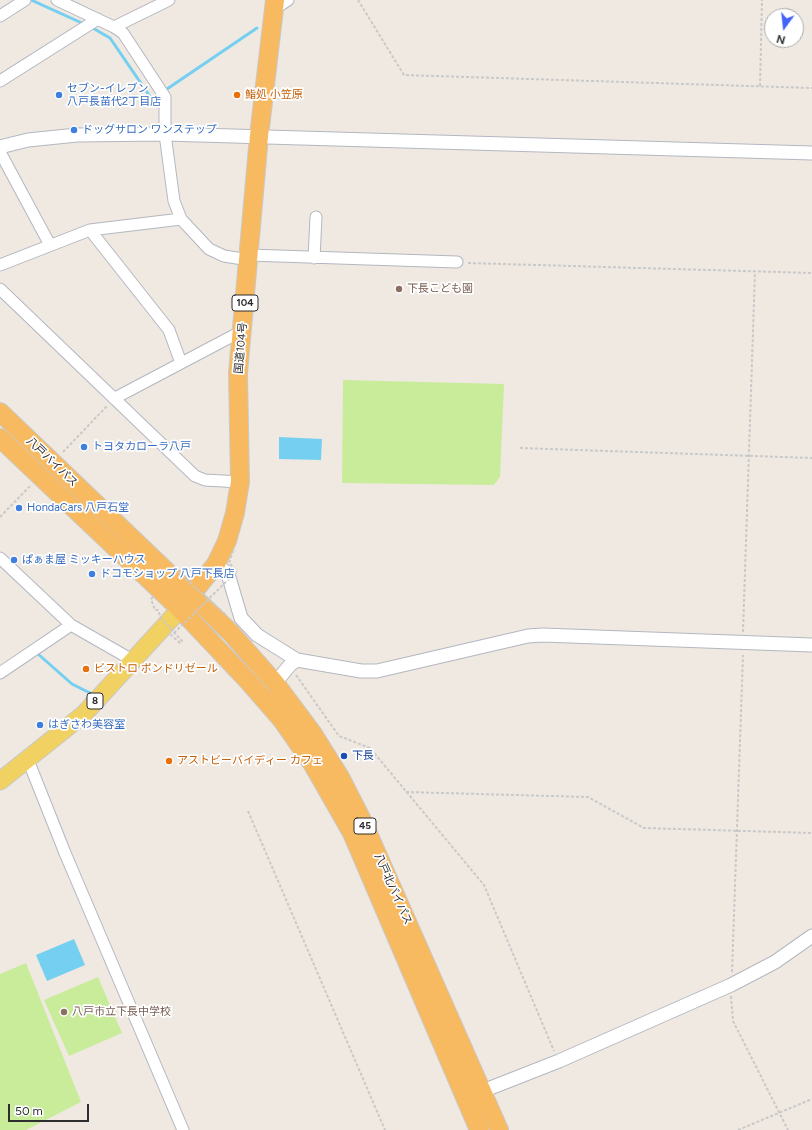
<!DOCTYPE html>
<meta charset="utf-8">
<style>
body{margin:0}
#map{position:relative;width:812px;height:1130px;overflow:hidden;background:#efe9e1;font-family:Figtree,sans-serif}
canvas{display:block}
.north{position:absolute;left:764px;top:8px;width:40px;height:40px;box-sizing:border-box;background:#fff;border:1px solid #ababab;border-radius:50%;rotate:195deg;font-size:11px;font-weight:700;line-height:16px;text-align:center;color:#2e2e2e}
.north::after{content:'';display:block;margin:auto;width:14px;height:18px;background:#4264fb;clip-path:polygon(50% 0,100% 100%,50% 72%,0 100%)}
.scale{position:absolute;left:8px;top:1104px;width:81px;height:18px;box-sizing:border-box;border:2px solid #2e2e2e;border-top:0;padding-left:5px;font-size:12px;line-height:14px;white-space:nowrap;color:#2e2e2e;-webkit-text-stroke:3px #fff;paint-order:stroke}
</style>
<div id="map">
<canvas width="812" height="1130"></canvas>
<div class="north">N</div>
<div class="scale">50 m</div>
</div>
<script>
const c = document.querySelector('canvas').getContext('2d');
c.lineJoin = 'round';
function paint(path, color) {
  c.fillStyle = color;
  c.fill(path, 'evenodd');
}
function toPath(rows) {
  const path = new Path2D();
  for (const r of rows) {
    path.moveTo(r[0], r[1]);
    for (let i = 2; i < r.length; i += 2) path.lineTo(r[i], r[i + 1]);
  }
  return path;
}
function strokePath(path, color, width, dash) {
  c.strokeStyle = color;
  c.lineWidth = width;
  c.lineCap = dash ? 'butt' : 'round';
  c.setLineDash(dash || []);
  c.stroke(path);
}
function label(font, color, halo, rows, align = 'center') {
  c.font = font + ' Figtree,"Noto Sans JP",sans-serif';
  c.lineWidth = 3.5;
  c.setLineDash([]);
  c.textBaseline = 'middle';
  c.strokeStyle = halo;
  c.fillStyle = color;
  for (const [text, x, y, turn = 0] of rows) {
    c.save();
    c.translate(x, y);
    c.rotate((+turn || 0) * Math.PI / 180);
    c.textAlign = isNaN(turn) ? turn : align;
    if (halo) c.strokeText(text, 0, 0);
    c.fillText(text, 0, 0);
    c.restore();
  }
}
const pitch = toPath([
 [343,380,504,384,500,477,494,485,342,483],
 [26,963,81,1102,26,1130,0,1130,0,974],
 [98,977,122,1033,69,1056,44,1000]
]);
const water = toPath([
 [279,437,322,439,321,460,279,459],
 [74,939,85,965,47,981,36,955]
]);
const stream = toPath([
 [31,0,84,24],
 [91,27,110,38,151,98,154,98,160,95],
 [164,91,257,28],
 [38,654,72,684,90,693]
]);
const path = toPath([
 [358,0,404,75,812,88],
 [760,86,762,0],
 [468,263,812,273],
 [520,448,812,458],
 [63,452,107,406],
 [0,517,30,486],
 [743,632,755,271],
 [296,675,339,736,370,748,484,885,554,1051],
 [406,792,588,797,644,828,812,833],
 [248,811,385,1130],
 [732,972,743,655],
 [731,996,733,1021,788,1130],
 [738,1130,812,1099]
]);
const minor = toPath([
 [57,0,114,27,123,33,165,97,165,134,174,201,181,219,209,249,224,256,249,260],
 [273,10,288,0],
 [0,16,25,0],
 [114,27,169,0],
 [0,81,98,19],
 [0,152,50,245],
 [90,230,169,330,181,363],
 [249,255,457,262],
 [314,258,316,217],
 [0,265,90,230,181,219],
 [0,289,195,476,205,480,240,482],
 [115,398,242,331],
 [0,558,71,625,134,661],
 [0,673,71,625],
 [28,760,65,853,183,1130]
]);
const tertiary = toPath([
 [0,147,28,140,77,135,165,134,812,153],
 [216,564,228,574,241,618,257,635,297,660],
 [275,683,290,665,297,660,361,671,377,671,528,636,543,635,812,645],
 [475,1094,559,1061,731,985,775,962,812,936]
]);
const primary = toPath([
 [0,781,84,714,180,609]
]);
const trunk = toPath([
 [0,412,230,632,275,683,313,734,340,777,362,820,499,1130],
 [0,438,180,609,249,682,282,720,312,763,352,833,479,1130],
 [184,604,216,564,227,541,235,513,240,482,238,373,259,136,275,0]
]);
const pathBridge = toPath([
 [199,566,199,570,181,570,179,573,225,614],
 [153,597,151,599,155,610,158,610,161,618,182,641,180,643,170,634],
 [174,633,237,571,229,563,233,551,236,551]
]);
const markers = [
 [59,95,4,"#3f7fe0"],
 [237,95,4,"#e8710a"],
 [74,130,4,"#3f7fe0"],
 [399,289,4,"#8d6e63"],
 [84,447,4,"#3f7fe0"],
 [19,508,4,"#3f7fe0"],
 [14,560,4,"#3f7fe0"],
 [92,574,4,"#3f7fe0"],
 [86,669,4,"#e8710a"],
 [40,725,4,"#3f7fe0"],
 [344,756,4,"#1a4fb4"],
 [169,761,4,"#e8710a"],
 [64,1012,4,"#8d6e63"]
];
const shields = [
 [245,303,26],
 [95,701,16],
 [365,826,22]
];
const shieldNames = [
 ["104",245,303],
 ["8",95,701],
 ["45",365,826]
];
const shopNames = [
 ["セブン-イレブン",67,89],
 ["八戸長苗代2丁目店",67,102],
 ["ドッグサロン ワンステップ",82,130],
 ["トヨタカローラ八戸",92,447],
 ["HondaCars 八戸石堂",27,508],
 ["ぱぁま屋 ミッキーハウス",22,560],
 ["ドコモショップ 八戸下長店",100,574],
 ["はぎさわ美容室",48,725]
];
const foodNames = [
 ["鮨処 小笠原",245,95],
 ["ビストロ ポンドリゼール",94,669],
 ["アストビーバイディー カフェ",177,761]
];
const educationNames = [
 ["下長こども園",407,289],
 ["八戸市立下長中学校",72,1012]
];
const streetNames = [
 ["国道104号",241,348,-85],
 ["八戸バイパス",52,462,44],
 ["八戸北バイパス",393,889,66]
];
const transitNames = [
 ["下長",352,756]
];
paint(pitch, '#c9ec9a');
paint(water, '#75cff0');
strokePath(stream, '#75cff0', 3);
strokePath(minor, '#b4b7c1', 13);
strokePath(tertiary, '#b4b7c1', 15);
strokePath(primary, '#c9c9c9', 19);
strokePath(trunk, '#c9c9c9', 20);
strokePath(path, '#c9c9c9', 2, [3, 2]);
strokePath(minor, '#fff', 11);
strokePath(tertiary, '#fff', 13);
strokePath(primary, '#f2d163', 17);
strokePath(trunk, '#f8ba60', 18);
strokePath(pathBridge, '#c9c9c9', 2, [3, 2]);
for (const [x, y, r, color] of markers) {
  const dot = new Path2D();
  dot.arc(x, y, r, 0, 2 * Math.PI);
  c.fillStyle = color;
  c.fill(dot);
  strokePath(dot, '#fff', 1.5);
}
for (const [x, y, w] of shields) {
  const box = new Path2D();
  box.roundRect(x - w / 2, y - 8, w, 16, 3);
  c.fillStyle = '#fff';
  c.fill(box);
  strokePath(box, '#2e2e2e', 1);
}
label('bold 10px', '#2e2e2e', null, shieldNames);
label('11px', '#366cbe', '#fff', shopNames, 'left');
label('11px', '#c56008', '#fff', foodNames, 'left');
label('11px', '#785e54', '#fff', educationNames, 'left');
label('11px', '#2e2e2e', '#fff', streetNames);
label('11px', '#164399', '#fff', transitNames, 'left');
</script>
